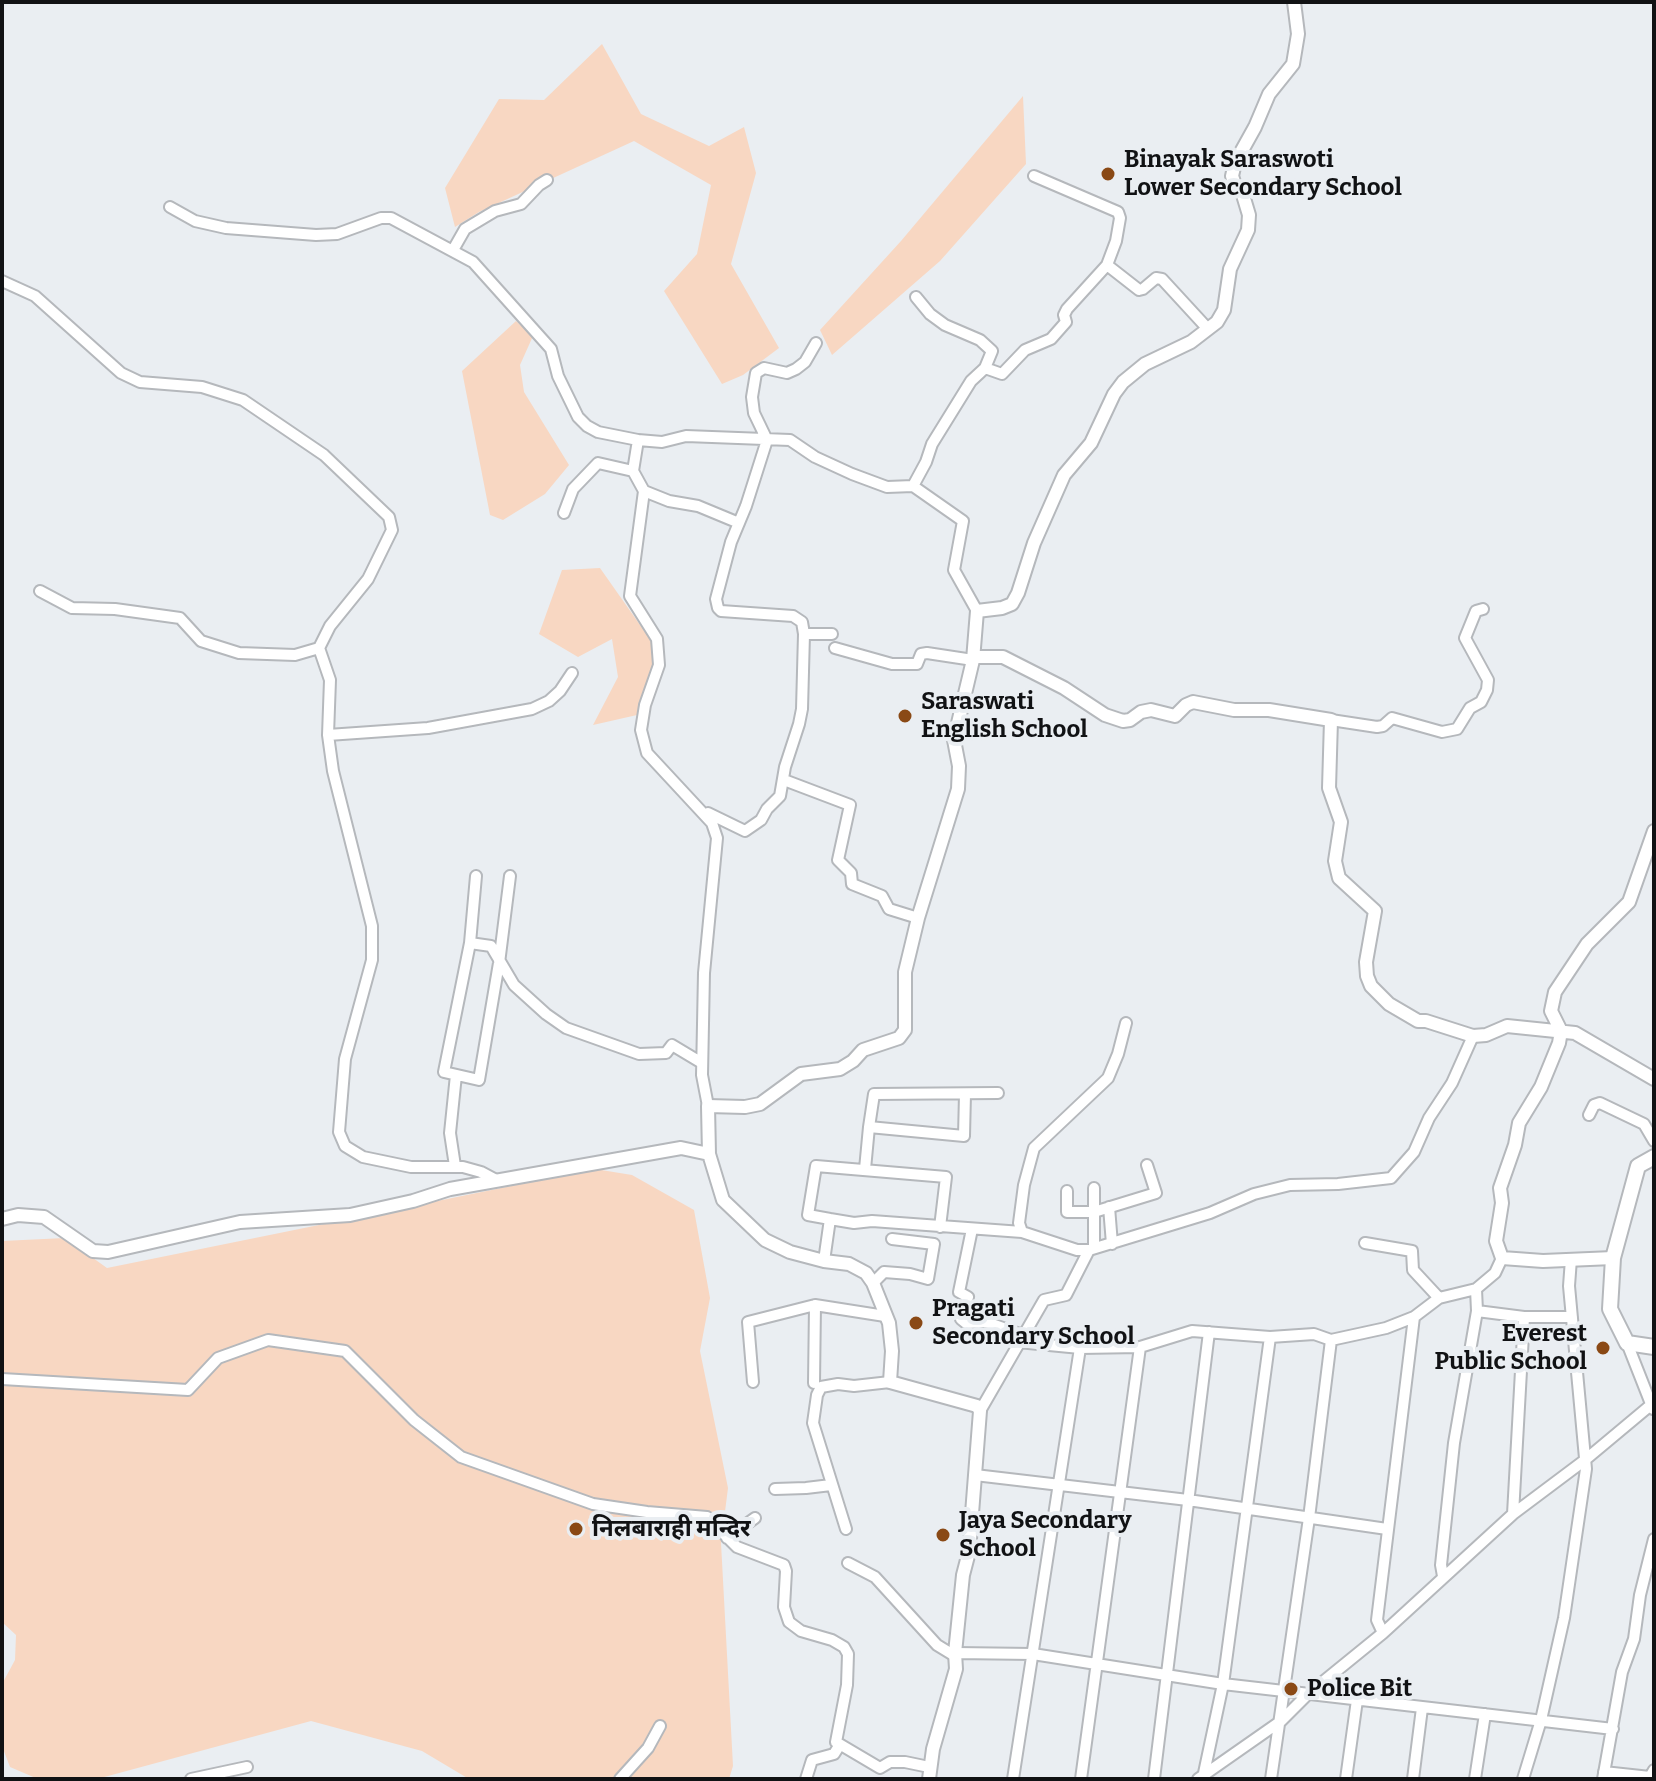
<!DOCTYPE html>
<meta charset="utf-8">
<style>
body{margin:0}
#map{position:relative;width:1656px;height:1781px;overflow:hidden;background:#eaeef2;font-family:Bitter,serif}
canvas{display:block}
.frame{position:absolute;inset:0;border:4px solid #111214;pointer-events:none}
</style>
<div id="map">
<canvas width="1656" height="1781"></canvas>
<div class="frame"></div>
</div>
<script>
const c = document.querySelector('canvas').getContext('2d');
c.lineJoin = 'round';
function paint(path, color) {
  c.fillStyle = color;
  c.fill(path, 'evenodd');
}
function toPath(rows) {
  const path = new Path2D();
  for (const r of rows) {
    path.moveTo(r[0], r[1]);
    for (let i = 2; i < r.length; i += 2) path.lineTo(r[i], r[i + 1]);
  }
  return path;
}
function strokePath(path, color, width, dash) {
  c.strokeStyle = color;
  c.lineWidth = width;
  c.lineCap = dash ? 'butt' : 'round';
  c.setLineDash(dash || []);
  c.stroke(path);
}
function label(font, color, halo, rows, align = 'center') {
  c.font = font + ' Bitter,"Noto Sans Devanagari",serif';
  c.lineWidth = 8;
  c.setLineDash([]);
  c.textBaseline = 'middle';
  c.strokeStyle = halo;
  c.fillStyle = color;
  for (const [text, x, y, turn = 0] of rows) {
    c.save();
    c.translate(x, y);
    c.rotate((+turn || 0) * Math.PI / 180);
    c.textAlign = isNaN(turn) ? turn : align;
    if (halo) c.strokeText(text, 0, 0);
    c.fillText(text, 0, 0);
    c.restore();
  }
}
const green = toPath([
 [602,44,641,114,709,146,744,127,756,173,731,264,779,348,743,375,722,384,664,291,697,254,711,185,634,141,479,212,455,227,445,188,499,99,544,100],
 [1023,96,1026,164,940,261,832,355,820,330,901,241],
 [516,321,533,336,520,365,524,392,569,465,545,494,503,520,490,515,462,371],
 [600,568,652,642,654,666,637,715,593,725,618,677,612,639,578,657,539,634,562,570],
 [595,1169,632,1175,694,1210,710,1298,700,1351,728,1488,721,1543,733,1766,729,1779,469,1779,422,1751,311,1721,97,1779,38,1779,10,1767,2,1746,2,1684,15,1660,16,1635,2,1622,2,1241,65,1238,107,1268]
]);
const minor = toPath([
 [1034,176,1118,212,1120,218,1116,241,1107,265,1139,290,1143,289,1156,278,1162,279,1208,329],
 [170,207,195,221,226,228,316,235,337,234,381,218,391,218,473,262,551,349,558,376,578,417,587,426,598,432,638,440,633,471,644,491,630,596,657,639,659,665,645,705,641,730,647,753,712,823,717,838,704,973,702,1075,708,1106],
 [453,250,465,229,495,211,521,204,539,185,547,180],
 [2,281,35,296,121,373,140,382,202,387,243,400,324,455,389,517,392,530,368,579,330,626,319,648,330,680,328,735,333,771,372,926,372,960,345,1059,339,1132,345,1146,363,1157,411,1167,463,1167,481,1172,496,1180],
 [916,297,930,314,945,325,980,340,992,351,985,368],
 [638,440,662,442,686,436,790,440,815,457,852,474,887,487,913,486],
 [644,491,669,501,698,506,739,523],
 [564,513,573,489,598,463,633,471],
 [40,591,72,608,115,609,180,618,201,641,239,653,295,655,319,648],
 [977,611,954,570,963,521,913,486,926,462,932,444,971,381,985,368,1002,374,1025,350,1051,339,1066,322,1064,315,1067,309,1107,265],
 [804,634,832,634],
 [835,648,892,664,917,664,921,654,927,653,973,660],
 [1331,720,1377,727,1383,726,1392,718,1442,732,1457,729,1470,708,1481,702,1487,690,1488,680,1465,638,1476,611,1483,609],
 [328,735,428,728,532,709,549,701,560,691,572,673],
 [784,780,850,805,838,860,851,873,852,884,882,896,889,909,918,918],
 [708,813,745,831,761,820,767,809,780,796,785,767,799,724,802,709,804,634,802,622,793,616,721,611,718,608,716,599,731,542,746,506,767,440,754,413,752,397,756,373,764,368,787,373,796,369,805,362,816,343],
 [476,876,470,943,444,1072,479,1080,499,963,510,876],
 [470,943,491,946,514,985,546,1014,566,1028,639,1054,666,1053,672,1045,702,1063],
 [1126,1023,1118,1054,1108,1078,1034,1148,1024,1185,1019,1223,1022,1232,1077,1250,1089,1250,1210,1213,1254,1194,1290,1185,1338,1184,1391,1178,1414,1152,1429,1118,1452,1083,1473,1036],
 [1589,1115,1594,1105,1600,1103,1644,1124,1654,1141],
 [869,1127,874,1094,998,1093],
 [455,1166,450,1133,456,1075],
 [865,1169,869,1127,964,1136,965,1094],
 [1094,1188,1094,1248],
 [1067,1191,1067,1212,1094,1212,1156,1193,1147,1165],
 [1109,1207,1112,1244],
 [830,1219,808,1215,816,1166,946,1177,940,1227],
 [972,1229,959,1292,968,1297,961,1319,966,1323,986,1322,1023,1335],
 [1365,1243,1412,1251,1413,1270,1439,1298],
 [824,1261,830,1219,854,1223,872,1221,1022,1232],
 [873,1283,884,1272,910,1274,928,1279,934,1244,892,1239],
 [1477,1311,1524,1317,1572,1317],
 [1018,1342,1080,1348,1140,1347,1192,1331,1270,1337,1314,1334,1331,1340,1386,1328,1414,1317,1439,1298,1476,1289,1495,1273,1502,1258],
 [1627,1343,1653,1409],
 [2,1379,188,1390,218,1358,268,1340,345,1351,414,1420,461,1457,593,1504,647,1512,707,1517,719,1525,722,1532,737,1547,784,1565,786,1571,784,1607,789,1622,801,1631,832,1640,844,1647,848,1654,847,1685,836,1742,880,1768,890,1762,905,1762,929,1767],
 [753,1382,748,1322,815,1305,885,1316],
 [814,1383,815,1305],
 [980,1411,1044,1300,1066,1295,1089,1250],
 [975,1475,1188,1500,1387,1529],
 [775,1489,806,1488,831,1485],
 [1513,1514,1524,1317],
 [846,1529,813,1423,817,1395,821,1387,838,1384,854,1386,890,1382],
 [727,1538,755,1518],
 [848,1563,875,1577,937,1645,955,1656],
 [1443,1576,1441,1565,1454,1443,1477,1311,1476,1289],
 [1383,1633,1377,1620,1414,1317],
 [955,1653,1033,1654,1223,1684,1613,1729],
 [1604,1772,1650,1777,1654,1770],
 [1204,1773,1223,1684,1270,1337],
 [191,1779,247,1767],
 [620,1779,648,1748,660,1726],
 [806,1779,812,1760,834,1754,839,1746],
 [1013,1779,1080,1348],
 [1081,1779,1140,1347],
 [1154,1779,1209,1332],
 [1198,1779,1281,1721,1308,1694,1383,1633,1513,1514,1585,1460,1652,1404],
 [1271,1779,1309,1518,1331,1340],
 [1346,1779,1357,1700],
 [1413,1779,1422,1708],
 [1475,1779,1485,1714],
 [1523,1779,1541,1720,1564,1618,1586,1469,1569,1286,1571,1259],
 [1603,1779,1622,1672,1634,1639,1640,1595,1654,1539]
]);
const tertiary = toPath([
 [973,657,1003,657,1064,688,1105,715,1123,721,1130,720,1141,712,1151,710,1175,716,1186,705,1193,702,1234,710,1269,710,1331,720,1329,788,1341,822,1335,861,1339,878,1375,911,1366,962,1367,976,1371,986,1389,1004,1418,1021,1426,1021,1473,1036,1486,1035,1507,1026,1575,1033,1654,1079],
 [2,1219,18,1215,44,1217,93,1251,108,1252,240,1222,350,1215,413,1201,450,1189,681,1148,709,1154],
 [1613,1258,1543,1261,1502,1258,1496,1241,1502,1203,1500,1188,1515,1145,1519,1123,1541,1087,1559,1043,1561,1031,1551,1011,1555,992,1587,944,1629,902,1654,831],
 [929,1779,933,1749,956,1669,955,1653,963,1575,969,1552,980,1411,977,1406,890,1382,892,1351,889,1323,873,1283,866,1273,849,1264,824,1261,790,1252,765,1240,723,1200,709,1154,708,1106,745,1107,760,1104,801,1074,840,1069,853,1061,863,1050,899,1038,905,1030,905,972,918,918,958,789,959,766,954,740,973,660,977,611,1002,608,1012,604,1018,593,1034,543,1064,475,1091,443,1114,394,1123,382,1145,364,1191,342,1217,322,1224,310,1230,269,1248,230,1249,215,1243,195,1235,185,1232,176,1235,163,1255,127,1269,94,1293,64,1298,34,1294,2]
]);
const secondary = toPath([
 [1654,1157,1638,1166,1613,1258,1610,1309,1627,1343,1654,1347]
]);
const markers = [
 [1108,174,8,"#8a4915"],
 [905,716,8,"#8a4915"],
 [916,1323,8,"#8a4915"],
 [1603,1348,8,"#8a4915"],
 [576,1529,8,"#8a4915"],
 [943,1535,8,"#8a4915"],
 [1291,1689,8,"#8a4915"]
];
const poiNames = [
 ["Binayak Saraswoti",1124,160],
 ["Lower Secondary School",1124,188],
 ["Saraswati",921,702],
 ["English School",921,730],
 ["Pragati",932,1309],
 ["Secondary School",932,1337],
 ["Everest",1587,1334,"right"],
 ["Public School",1587,1362,"right"],
 ["Jaya Secondary",959,1521],
 ["School",959,1549],
 ["निलबाराही मन्दिर",592,1529],
 ["Police Bit",1307,1689]
];
paint(green, '#f8d7c2');
strokePath(minor, '#b5b8bc', 14);
strokePath(tertiary, '#b5b8bc', 16);
strokePath(secondary, '#b5b8bc', 18);
strokePath(minor, '#fff', 10);
strokePath(tertiary, '#fff', 12);
strokePath(secondary, '#fff', 14);
for (const [x, y, r, color] of markers) {
  const dot = new Path2D();
  dot.arc(x, y, r, 0, 2 * Math.PI);
  c.fillStyle = color;
  c.fill(dot);
  strokePath(dot, '#eaeef2', 3);
}
label('bold 24px', '#111214', '#eaeef2', poiNames, 'left');
</script>
